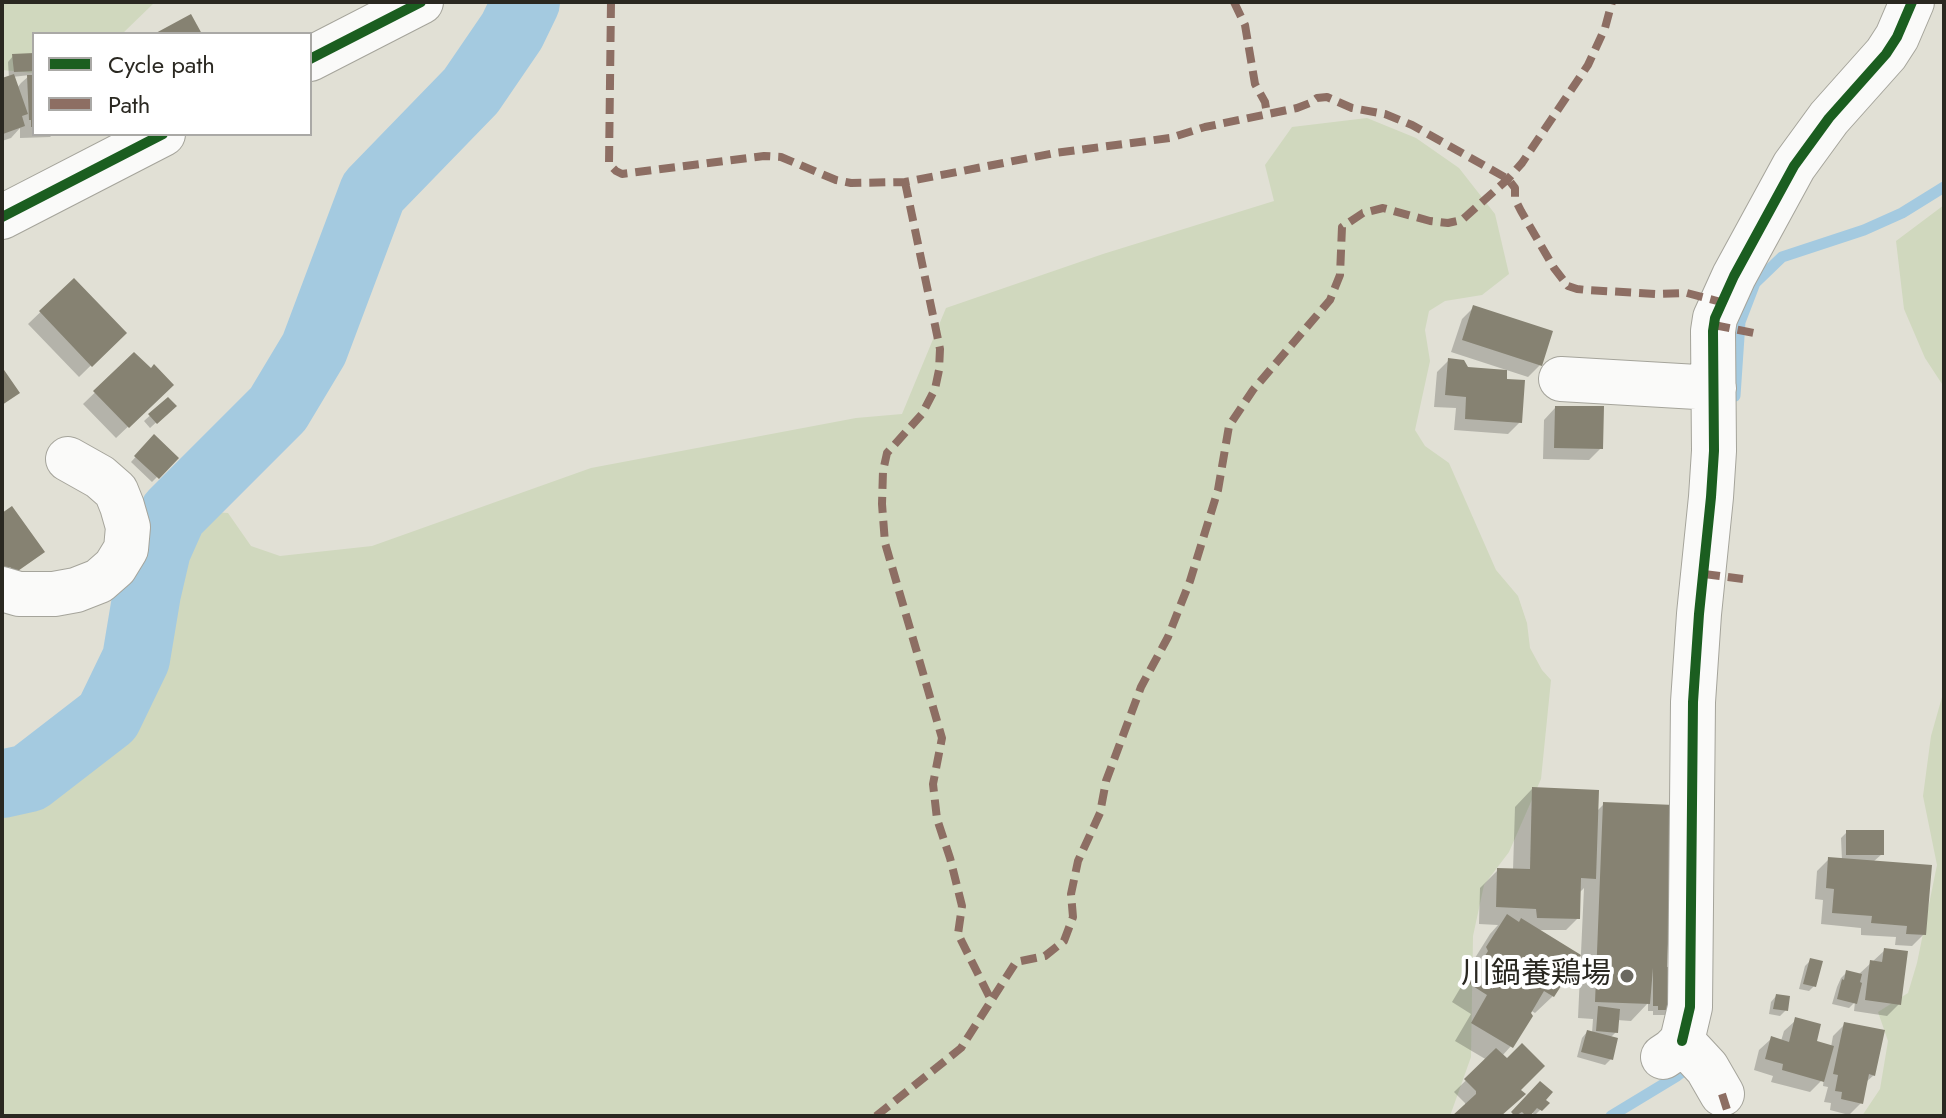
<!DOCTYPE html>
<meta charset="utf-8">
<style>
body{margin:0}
#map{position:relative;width:1946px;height:1118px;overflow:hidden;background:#e1e0d5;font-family:Jost,sans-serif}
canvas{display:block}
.frame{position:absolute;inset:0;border:4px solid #2a2821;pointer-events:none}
.legend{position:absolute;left:32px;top:32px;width:280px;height:104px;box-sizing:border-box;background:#fff;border:2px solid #aaa9a6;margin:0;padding:10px 14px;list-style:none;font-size:24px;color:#2a2821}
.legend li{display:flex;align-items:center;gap:16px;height:40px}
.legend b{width:40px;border:2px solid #aaa9a6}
</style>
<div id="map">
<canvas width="1946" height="1118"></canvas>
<div class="frame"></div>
<ul class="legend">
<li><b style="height:10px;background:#1b5e20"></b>Cycle path</li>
<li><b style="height:10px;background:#8d6e63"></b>Path</li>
</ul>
</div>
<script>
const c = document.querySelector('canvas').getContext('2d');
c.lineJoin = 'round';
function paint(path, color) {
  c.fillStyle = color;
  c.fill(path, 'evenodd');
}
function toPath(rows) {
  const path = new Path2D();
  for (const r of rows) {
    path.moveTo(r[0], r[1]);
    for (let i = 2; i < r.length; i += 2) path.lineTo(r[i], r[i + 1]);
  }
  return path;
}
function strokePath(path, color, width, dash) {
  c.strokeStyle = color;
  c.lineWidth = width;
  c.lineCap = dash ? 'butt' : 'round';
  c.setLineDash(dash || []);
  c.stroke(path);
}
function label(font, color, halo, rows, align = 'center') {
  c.font = font + ' Jost,"Noto Sans JP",sans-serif';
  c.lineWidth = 8;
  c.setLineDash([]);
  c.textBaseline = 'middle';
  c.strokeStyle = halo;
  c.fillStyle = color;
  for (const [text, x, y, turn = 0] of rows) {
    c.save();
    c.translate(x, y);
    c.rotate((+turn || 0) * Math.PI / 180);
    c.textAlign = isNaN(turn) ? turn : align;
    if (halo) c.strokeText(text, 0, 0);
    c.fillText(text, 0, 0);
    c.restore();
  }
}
const green = toPath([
 [2,2,155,2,122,34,34,34,34,73,2,70],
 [1367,118,1416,138,1459,168,1495,214,1509,274,1482,295,1445,301,1429,311,1425,330,1430,361,1415,430,1425,446,1449,463,1496,570,1518,596,1527,623,1530,648,1542,670,1551,680,1541,779,1509,852,1484,885,1473,936,1471,1057,1450,1116,2,1116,2,806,71,780,114,724,147,661,156,627,173,542,196,511,228,513,251,546,280,556,372,546,591,468,856,418,902,414,946,308,1103,254,1274,201,1265,165,1292,127],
 [1944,205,1944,387,1925,358,1904,309,1896,241],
 [1944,690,1944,1116,1862,1116,1880,1089,1888,1041,1878,1012,1908,993,1917,963,1937,865,1923,796,1931,736]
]);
const shadow = toPath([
 [34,55,34,134,53,134,50,137,20,138,20,128,11,138,2,141,2,80,9,78,8,62,13,56],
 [30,75,21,83,17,88,12,77],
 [74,280,124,333,79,377,28,324],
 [1474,307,1540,365,1528,377,1451,352,1462,319],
 [134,355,150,371,172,385,116,438,83,404],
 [1449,360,1466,369,1504,381,1520,422,1508,434,1454,430,1456,408,1434,407,1437,372],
 [168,399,174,406,150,428,144,421],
 [1555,408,1601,448,1589,460,1543,459,1544,420],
 [154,437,176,458,152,482,131,462],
 [1532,789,1596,812,1604,804,1665,966,1671,1009,1665,1015,1653,1015,1653,1011,1648,1011,1648,1003,1631,1021,1617,1020,1616,1032,1610,1038,1611,1059,1605,1065,1577,1057,1582,1038,1587,1032,1592,1033,1593,1019,1578,1018,1584,888,1579,893,1578,918,1566,930,1536,930,1553,996,1535,1013,1530,1010,1511,1046,1502,1056,1518,1090,1499,1116,1455,1116,1465,1107,1465,1103,1454,1092,1487,1060,1455,1041,1471,1014,1452,1002,1471,970,1470,966,1490,934,1498,925,1479,924,1480,888,1498,870,1513,870,1515,807],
 [1847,832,1882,854,1873,862,1924,934,1912,946,1895,945,1896,937,1861,935,1861,928,1821,924,1823,900,1815,899,1817,871,1829,859,1842,860,1841,838],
 [1885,950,1899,1004,1887,1016,1854,1011,1855,1002,1849,1008,1832,1004,1837,987,1841,978,1847,972,1858,975],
 [1810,961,1814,986,1809,991,1799,989,1805,966],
 [1776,996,1786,1010,1780,1016,1769,1014,1771,1002],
 [1796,1020,1814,1043,1831,1047,1833,1036,1845,1024,1874,1075,1866,1082,1861,1103,1849,1115,1830,1110,1831,1103,1824,1102,1828,1087,1823,1086,1824,1078,1810,1092,1771,1082,1773,1076,1754,1070,1759,1050,1771,1039,1781,1041,1784,1031],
 [1540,1084,1543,1100,1547,1103,1535,1115,1531,1112,1527,1116,1510,1116]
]);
const stream = toPath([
 [1735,396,1740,322,1755,283,1782,257,1864,230,1902,213,1944,187],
 [1611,1116,1677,1076,1691,1065]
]);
const river = toPath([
 [2,784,29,778,108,717,136,659,147,593,157,550,173,514,278,409,314,349,373,192,471,91,512,31,526,2]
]);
const building = toPath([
 [191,14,202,34,154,34],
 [34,53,34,71,14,72,12,54],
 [14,74,28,114,22,116,25,126,3,134,2,78],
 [27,75,34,75,34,127,31,127,31,120,29,120],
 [74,278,127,333,92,367,39,311],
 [1473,305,1553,331,1542,366,1462,340],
 [134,352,151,368,154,364,174,385,129,428,93,391],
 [1448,358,1464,360,1468,367,1507,370,1507,379,1525,380,1522,423,1465,419,1466,397,1445,395],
 [2,367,20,393,2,405],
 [168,397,177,406,157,424,148,414],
 [1555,406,1604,406,1603,449,1554,448],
 [154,434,179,458,159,479,134,456],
 [12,506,45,552,15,573,10,567,2,572,2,513],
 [1532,787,1599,790,1596,879,1581,878,1580,919,1537,918,1536,909,1496,907,1497,868,1530,869],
 [1603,802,1674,805,1667,967,1673,967,1673,1010,1658,1010,1658,1006,1653,1006,1653,968,1650,1004,1595,1002],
 [1846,830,1884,830,1884,855,1846,855],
 [1828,857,1932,865,1926,935,1906,934,1907,926,1871,923,1872,916,1832,913,1834,889,1826,888],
 [1507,914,1519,922,1521,918,1581,955,1554,997,1544,991,1531,1013,1533,1016,1513,1048,1471,1023,1487,995,1468,983,1488,951,1486,947],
 [1884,948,1908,951,1901,1005,1865,1000,1870,960,1882,962],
 [1810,958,1823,961,1816,987,1803,984],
 [1846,970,1862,974,1860,982,1862,983,1857,1004,1837,999,1842,979,1844,980],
 [1776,994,1790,996,1788,1011,1773,1009],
 [1598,1006,1620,1009,1618,1033,1596,1031],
 [1795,1017,1821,1024,1817,1041,1834,1046,1824,1082,1782,1070,1783,1064,1765,1059,1771,1036,1789,1042],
 [1844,1022,1885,1030,1875,1076,1869,1074,1863,1104,1841,1099,1842,1092,1835,1091,1838,1075,1833,1074],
 [1587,1030,1618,1038,1613,1060,1581,1052],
 [1522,1043,1545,1066,1521,1090,1526,1094,1501,1116,1452,1116,1476,1094,1476,1091,1464,1079,1496,1048,1507,1058],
 [1540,1081,1553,1092,1546,1100,1550,1103,1542,1111,1537,1108,1530,1116,1526,1116,1522,1112,1515,1116,1511,1112]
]);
const minor = toPath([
 [310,59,421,2],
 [2,217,163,134],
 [1561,379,1714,388],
 [2,589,19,594,54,594,76,590,99,581,115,567,126,549,128,527,122,506,116,491,100,477,68,459],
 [1682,1041,1707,1068,1722,1094],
 [1663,1057,1672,1051,1682,1041,1690,1007,1693,702,1699,614,1711,497,1714,451,1713,331,1715,318,1734,276,1794,166,1829,118,1886,54,1897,37,1912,2]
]);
const quiet = toPath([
 [611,2,609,164,616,171,622,174,764,156,781,157,836,180,851,183,905,182,1055,153,1170,138,1205,127,1297,108,1310,103,1317,98,1327,97,1352,108,1385,114,1412,125,1508,179,1515,188,1515,199,1521,211,1554,268,1568,286,1577,289,1587,290,1657,294,1687,293,1721,302],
 [1234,2,1245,25,1255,84,1265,102,1267,114],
 [905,182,940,349,939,370,935,389,922,414,887,453,883,471,882,504,885,543,942,738,933,784,937,819,950,858,962,906,958,934,992,1002],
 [1714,325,1759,334],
 [1704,574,1743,579],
 [1722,1094,1729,1116],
 [876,1116,961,1048,1016,962,1045,956,1064,941,1073,917,1071,894,1078,861,1100,813,1106,781,1141,687,1168,637,1190,581,1218,490,1229,426,1253,390,1330,300,1340,275,1342,227,1363,213,1383,208,1430,221,1448,223,1462,220,1508,179,1522,163,1588,65,1605,28,1612,2]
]);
const cycleway = toPath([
 [310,59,421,2],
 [2,217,163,134],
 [1682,1041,1690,1007,1693,702,1699,614,1711,497,1714,451,1713,331,1715,318,1734,276,1794,166,1829,118,1886,54,1897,37,1912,2]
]);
const markers = [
 [1627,976,8,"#6a6860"]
];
const poiNames = [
 ["川鍋養鶏場",1611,976]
];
paint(green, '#d0d8be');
paint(shadow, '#0003');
strokePath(stream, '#a4cae0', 11);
strokePath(river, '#a4cae0', 68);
paint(building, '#868272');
strokePath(minor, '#a5a49b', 46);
strokePath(minor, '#fafaf9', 44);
strokePath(quiet, '#8d6e63', 8, [16, 8]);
strokePath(cycleway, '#1b5e20', 10);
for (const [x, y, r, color] of markers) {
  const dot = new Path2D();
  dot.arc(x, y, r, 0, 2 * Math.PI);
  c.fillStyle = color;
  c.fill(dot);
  strokePath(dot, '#fff', 3);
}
label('30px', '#2a2821', '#fff', poiNames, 'right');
</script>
